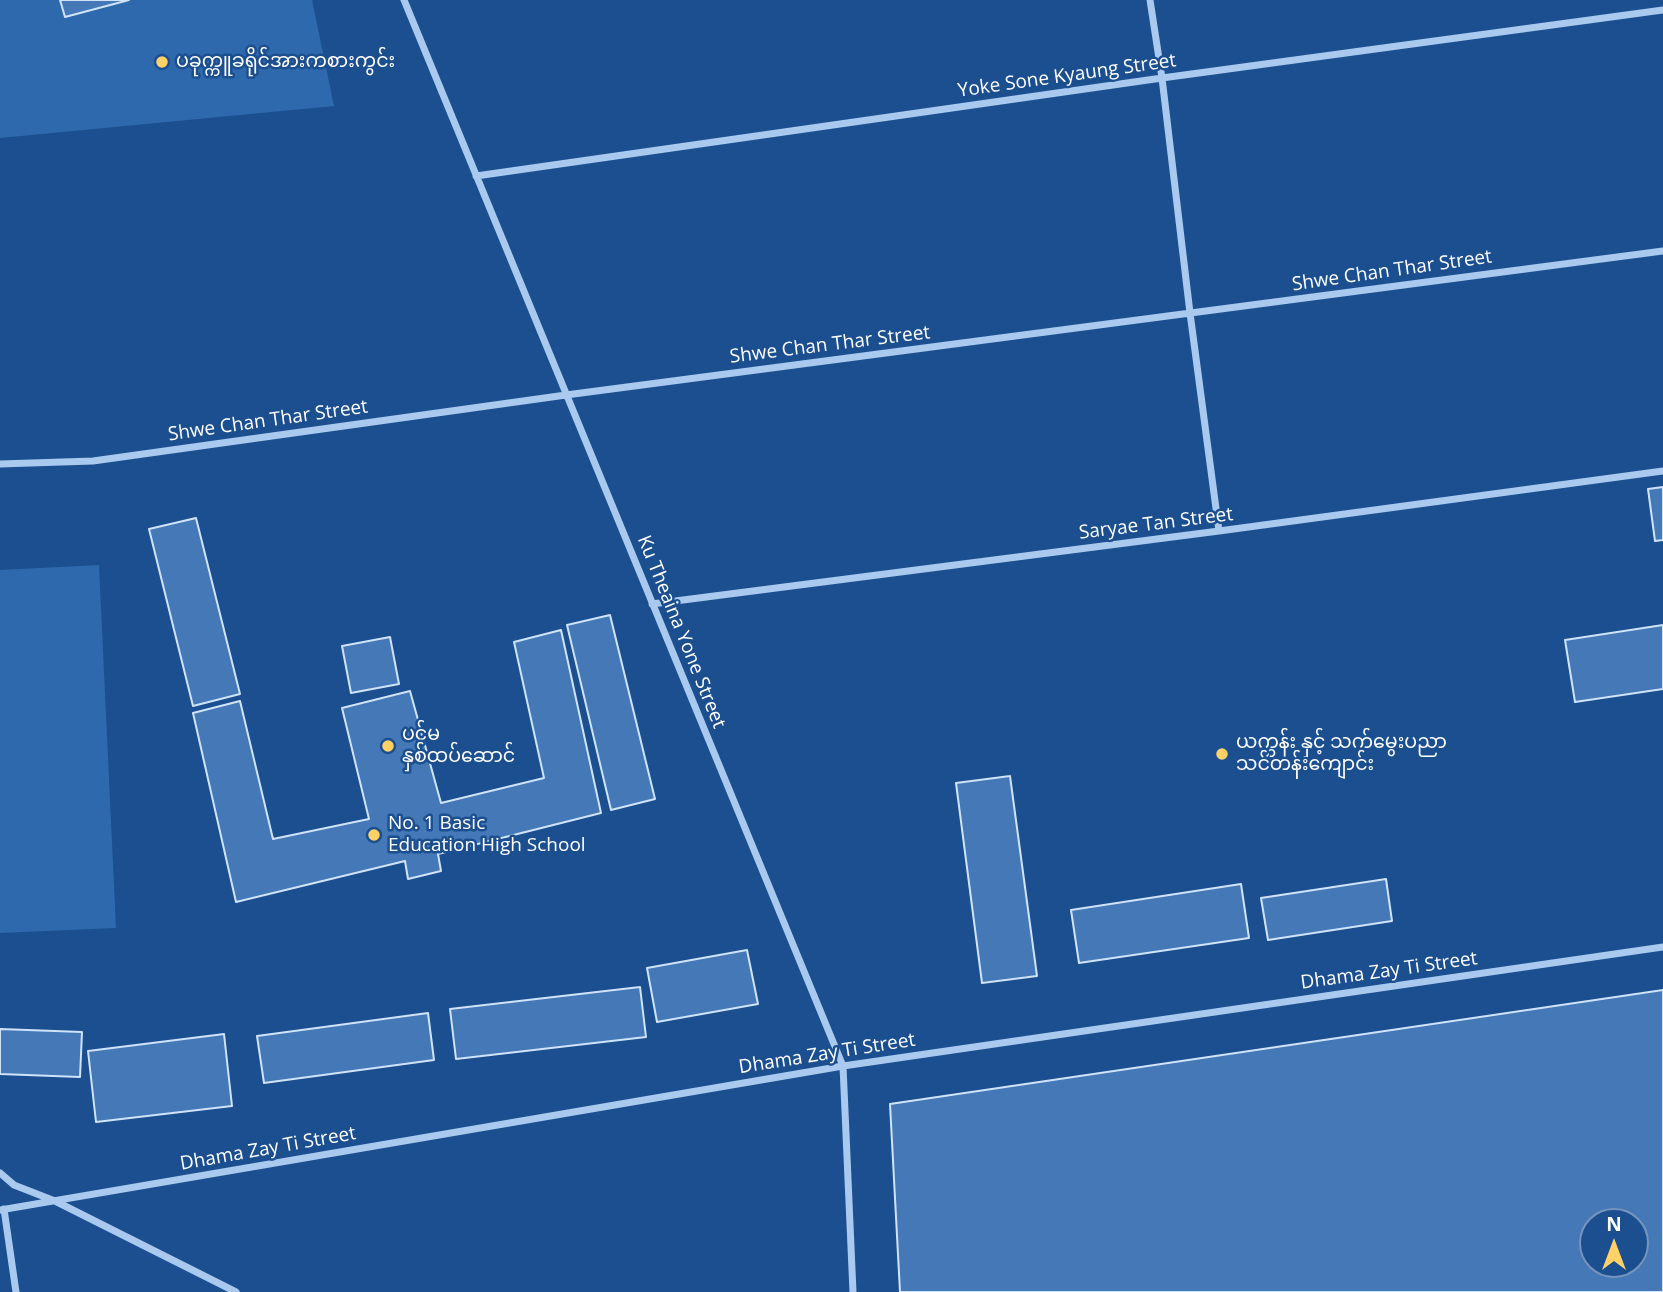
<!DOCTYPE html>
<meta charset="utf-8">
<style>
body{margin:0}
#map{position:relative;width:1663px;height:1292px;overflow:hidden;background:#1b4f8f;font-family:"Open Sans",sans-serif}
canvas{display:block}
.north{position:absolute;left:1579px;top:1208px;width:70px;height:70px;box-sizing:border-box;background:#1b4f8f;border:2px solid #7695bc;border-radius:50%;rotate:0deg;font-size:19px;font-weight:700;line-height:28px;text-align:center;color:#fff}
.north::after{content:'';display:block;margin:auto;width:24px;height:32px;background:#ffd166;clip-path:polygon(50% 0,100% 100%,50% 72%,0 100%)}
</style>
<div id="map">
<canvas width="1663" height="1292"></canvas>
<div class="north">N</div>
</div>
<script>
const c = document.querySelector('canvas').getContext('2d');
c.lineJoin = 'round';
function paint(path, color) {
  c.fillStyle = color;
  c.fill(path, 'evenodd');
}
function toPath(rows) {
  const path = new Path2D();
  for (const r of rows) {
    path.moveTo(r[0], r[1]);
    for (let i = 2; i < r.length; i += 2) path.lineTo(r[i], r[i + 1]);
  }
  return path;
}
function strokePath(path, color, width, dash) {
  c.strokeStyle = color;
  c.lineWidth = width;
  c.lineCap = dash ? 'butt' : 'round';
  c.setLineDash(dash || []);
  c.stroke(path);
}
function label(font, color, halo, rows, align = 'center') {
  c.font = font + ' "Open Sans","Noto Sans Myanmar",sans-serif';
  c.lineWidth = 5;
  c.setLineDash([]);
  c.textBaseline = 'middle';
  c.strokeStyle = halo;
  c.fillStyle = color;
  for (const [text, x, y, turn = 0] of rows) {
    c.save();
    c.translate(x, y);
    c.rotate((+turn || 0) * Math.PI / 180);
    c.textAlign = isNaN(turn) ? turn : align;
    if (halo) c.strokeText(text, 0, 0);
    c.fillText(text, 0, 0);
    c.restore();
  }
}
const green = toPath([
 [0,0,60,0,65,17,129,0,312,0,334,106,0,138],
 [99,565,116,928,0,933,0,570]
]);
const building = toPath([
 [60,0,129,0,65,17,60,0],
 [1663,487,1663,540,1655,541,1648,489,1663,487],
 [196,518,240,694,193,706,149,529,196,518],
 [610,615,655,799,611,810,567,625,610,615],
 [1663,625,1663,689,1575,702,1565,640,1663,625],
 [561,630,601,813,438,854,441,871,408,879,405,861,236,902,193,713,240,701,273,839,369,819,342,708,410,691,441,803,544,778,514,642,561,630],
 [390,637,399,684,351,693,342,646,390,637],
 [1010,776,1037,976,982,983,956,783,1010,776],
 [1386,879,1392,921,1268,940,1261,898,1386,879],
 [1241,884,1249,938,1079,963,1071,910,1241,884],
 [747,950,758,1004,657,1022,647,968,747,950],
 [640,987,646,1037,456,1059,450,1009,640,987],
 [1663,990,1663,1292,900,1292,890,1104,1663,990],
 [1593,1222,1635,1222,1635,1264,1593,1264,1593,1222],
 [428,1013,434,1060,264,1083,257,1036,428,1013],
 [0,1029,82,1032,80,1077,0,1074,0,1029],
 [224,1034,232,1106,96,1122,88,1051,224,1034]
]);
const street = toPath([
 [404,0,843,1066,853,1292],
 [1150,0,1162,78,1190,313,1219,531],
 [476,176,1162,78,1663,10],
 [0,464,93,461,566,395,1663,251],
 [652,604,1219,531,1663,471],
 [0,1173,14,1185,55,1201,236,1292],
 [4,1209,16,1292],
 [0,1210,843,1066,1663,947]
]);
const markers = [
 [162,62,7,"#ffd166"],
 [388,746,7,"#ffd166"],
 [1222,754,7,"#ffd166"],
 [374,835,7,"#ffd166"]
];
const poiNames = [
 ["ပခုက္ကူခရိုင်အားကစားကွင်း",176,62],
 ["ပင်မ",402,735],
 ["နှစ်ထပ်ဆောင်",402,757],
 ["ယက္ကန်း နှင့် သက်မွေးပညာ",1236,743],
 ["သင်တန်းကျောင်း",1236,765],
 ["No. 1 Basic",388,824],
 ["Education High School",388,846]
];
const streetNames = [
 ["Yoke Sone Kyaung Street",1067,76,-8],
 ["Shwe Chan Thar Street",1392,271,-8],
 ["Shwe Chan Thar Street",830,345,-7],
 ["Shwe Chan Thar Street",268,421,-8],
 ["Saryae Tan Street",1156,524,-7],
 ["Ku Theaina Yone Street",681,632,68],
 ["Dhama Zay Ti Street",1389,971,-8],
 ["Dhama Zay Ti Street",827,1054,-9],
 ["Dhama Zay Ti Street",268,1149,-10]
];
paint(green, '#2e69ad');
paint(building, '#4478b7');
strokePath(building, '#cfe3fa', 2);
strokePath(street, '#a9c9ee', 7);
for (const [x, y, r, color] of markers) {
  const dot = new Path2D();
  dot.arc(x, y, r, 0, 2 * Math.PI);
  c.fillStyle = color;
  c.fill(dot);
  strokePath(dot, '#1b4f8f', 2.5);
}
label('19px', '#fff', '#1b4f8f', poiNames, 'left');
label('19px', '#fff', '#1b4f8f', streetNames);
</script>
